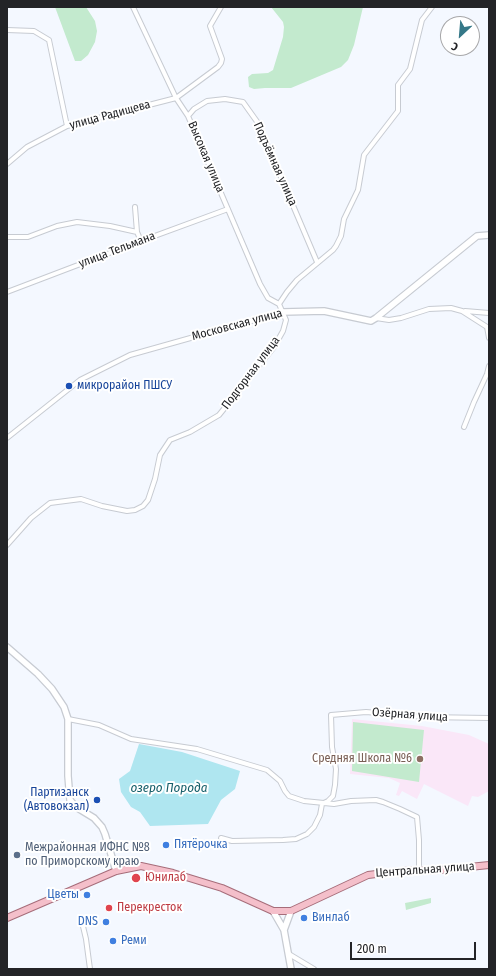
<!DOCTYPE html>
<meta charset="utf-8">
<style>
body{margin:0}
#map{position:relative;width:496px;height:976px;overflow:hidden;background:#f4f8ff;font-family:"Fira Sans Condensed",sans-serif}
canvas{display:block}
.frame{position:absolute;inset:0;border:8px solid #232427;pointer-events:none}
.north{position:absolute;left:440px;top:16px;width:40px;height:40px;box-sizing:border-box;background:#fff;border:1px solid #a7a7a9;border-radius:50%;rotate:206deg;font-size:11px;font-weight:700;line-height:16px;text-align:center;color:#232427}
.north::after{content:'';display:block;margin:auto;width:14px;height:18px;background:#357888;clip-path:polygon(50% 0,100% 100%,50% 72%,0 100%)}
.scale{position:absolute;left:350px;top:942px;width:126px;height:18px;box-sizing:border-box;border:2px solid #232427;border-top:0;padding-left:5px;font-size:12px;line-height:14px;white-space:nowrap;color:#232427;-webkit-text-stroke:3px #fff;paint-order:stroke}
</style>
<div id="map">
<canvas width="496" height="976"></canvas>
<div class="frame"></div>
<div class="north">С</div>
<div class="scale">200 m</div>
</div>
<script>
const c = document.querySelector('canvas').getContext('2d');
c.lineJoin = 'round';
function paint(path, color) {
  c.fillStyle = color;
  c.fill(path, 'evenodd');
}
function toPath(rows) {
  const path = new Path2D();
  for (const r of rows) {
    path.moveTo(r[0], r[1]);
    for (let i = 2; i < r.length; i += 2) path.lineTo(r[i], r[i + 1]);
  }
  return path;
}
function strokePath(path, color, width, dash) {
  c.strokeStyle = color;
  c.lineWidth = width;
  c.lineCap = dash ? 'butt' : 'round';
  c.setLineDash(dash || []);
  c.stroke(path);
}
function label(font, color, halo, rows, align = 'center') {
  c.font = font + ' "Fira Sans Condensed",sans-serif';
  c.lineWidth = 4;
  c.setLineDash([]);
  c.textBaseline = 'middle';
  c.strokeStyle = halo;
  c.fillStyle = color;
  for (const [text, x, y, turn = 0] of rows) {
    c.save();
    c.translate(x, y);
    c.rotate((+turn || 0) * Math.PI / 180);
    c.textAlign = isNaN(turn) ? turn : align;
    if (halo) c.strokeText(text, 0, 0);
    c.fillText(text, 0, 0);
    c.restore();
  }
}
const education = toPath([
 [352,719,422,726,469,735,489,744,489,791,478,797,472,796,468,806,424,784,417,799,402,791,399,796,396,795,400,783,389,778,350,774]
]);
const green = toPath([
 [55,7,86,7,95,21,97,31,95,42,88,55,81,61,75,61],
 [271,7,363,7,354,45,348,60,341,67,291,88,265,88,254,89,249,87,248,77,252,74,268,73,273,70,283,37,284,27,283,22],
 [353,722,424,730,419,782,352,771],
 [431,898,431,903,406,910,405,903]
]);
const water = toPath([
 [139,744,182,752,240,771,235,789,221,800,208,824,150,826,140,812,131,807,121,792,119,779,130,771]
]);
const street = toPath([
 [133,7,176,98,188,116,260,284,268,298,279,304],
 [7,30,34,31,49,40,67,126],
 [188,116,194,109,207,101,225,99,243,102,258,123,317,262],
 [7,164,27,147,67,126,176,98,218,67,221,63,222,59,210,26,221,7],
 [135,207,137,232,141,241],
 [7,237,28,237,57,226,77,222,110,226,137,232],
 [7,292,141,241,228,209],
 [465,311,489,313],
 [376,318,389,320,401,318,429,309,451,308,462,311,487,327,489,338],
 [464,427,474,402,487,374,489,366],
 [7,438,80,380,130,355,283,312],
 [7,545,31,518,50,503,81,499,102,506,127,511,135,510,143,506,148,500,155,479,160,455,170,440,190,432,219,415,274,347,283,331,286,320,279,304,287,292,297,280,333,250,336,246,341,236,344,219,358,190,364,155,398,111,398,85,410,69,422,20,432,7],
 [68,719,99,725,131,739,197,749,267,770,280,781,285,791,289,796,304,801,334,804,351,801,376,800,383,802,400,809,417,817,419,840,419,870],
 [221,838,232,841,283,840,296,839,307,834,314,827,320,815,322,804,328,801,333,796,335,785,336,769,332,747,331,715,366,712,423,717,489,718],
 [81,918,86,939,90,969],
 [289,954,314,969]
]);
const secondary = toPath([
 [283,312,324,311,371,321,376,318,477,236,489,235],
 [7,647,38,674,52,689,64,707,68,719,68,776,70,800,76,807,94,818,102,827,105,834,116,871],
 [273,911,284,930,291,969],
 [284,930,291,911]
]);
const primary = toPath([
 [7,918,116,871,141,866,173,873,222,888,273,911,291,911,368,875,401,871,440,870,489,865]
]);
const markers = [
 [69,386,4,"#1a4fb4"],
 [420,759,4,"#8d6e63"],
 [97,800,4,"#1a4fb4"],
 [166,845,4,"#3f7fe0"],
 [17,855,4,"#5c6f8a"],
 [136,878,5,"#e0444e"],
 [87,895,4,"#3f7fe0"],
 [109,908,4,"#e0444e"],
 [304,918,4,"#3f7fe0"],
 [106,922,4,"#3f7fe0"],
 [113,941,4,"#3f7fe0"]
];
const streetNames = [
 ["улица Радищева",110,115,-15],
 ["Высокая улица",206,157,67],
 ["Подъёмная улица",275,164,66],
 ["улица Тельмана",117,250,-21],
 ["Московская улица",237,325,-15],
 ["Подгорная улица",251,373,-53],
 ["Озёрная улица",410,715,4],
 ["Центральная улица",425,870,-4]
];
const transitNames = [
 ["микрорайон ПШСУ",77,386],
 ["Партизанск",89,793,"right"],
 ["(Автовокзал)",89,807,"right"]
];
const educationNames = [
 ["Средняя Школа №6",412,759]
];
const shopNames = [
 ["Пятёрочка",174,845],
 ["Цветы",79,895,"right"],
 ["Винлаб",312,918],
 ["DNS",98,922,"right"],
 ["Реми",121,941]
];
const serviceNames = [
 ["Межрайонная ИФНС №8",25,848],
 ["по Приморскому краю",25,862]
];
const healthNames = [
 ["Юнилаб",145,878],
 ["Перекресток",117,908]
];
const waterNames = [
 ["озеро Порода",169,788]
];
paint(education, '#fae7f8');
paint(green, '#c3eace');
paint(water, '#afe6f0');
strokePath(street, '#c7cbd2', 6);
strokePath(secondary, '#c7cbd2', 8);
strokePath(primary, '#a66d7a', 8);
strokePath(street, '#fff', 4);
strokePath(secondary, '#fff', 5.5);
strokePath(primary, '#f4bfca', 6);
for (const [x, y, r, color] of markers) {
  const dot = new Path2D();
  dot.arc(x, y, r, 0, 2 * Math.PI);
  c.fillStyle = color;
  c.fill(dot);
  strokePath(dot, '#fff', 1.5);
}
label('12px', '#232427', '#fff', streetNames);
label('12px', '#164399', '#fff', transitNames, 'left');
label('12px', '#785e54', '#fff', educationNames, 'right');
label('12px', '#366cbe', '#fff', shopNames, 'left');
label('12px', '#4e5e75', '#fff', serviceNames, 'left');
label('12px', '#be3a42', '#fff', healthNames, 'left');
label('italic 13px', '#145e69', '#fff', waterNames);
</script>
